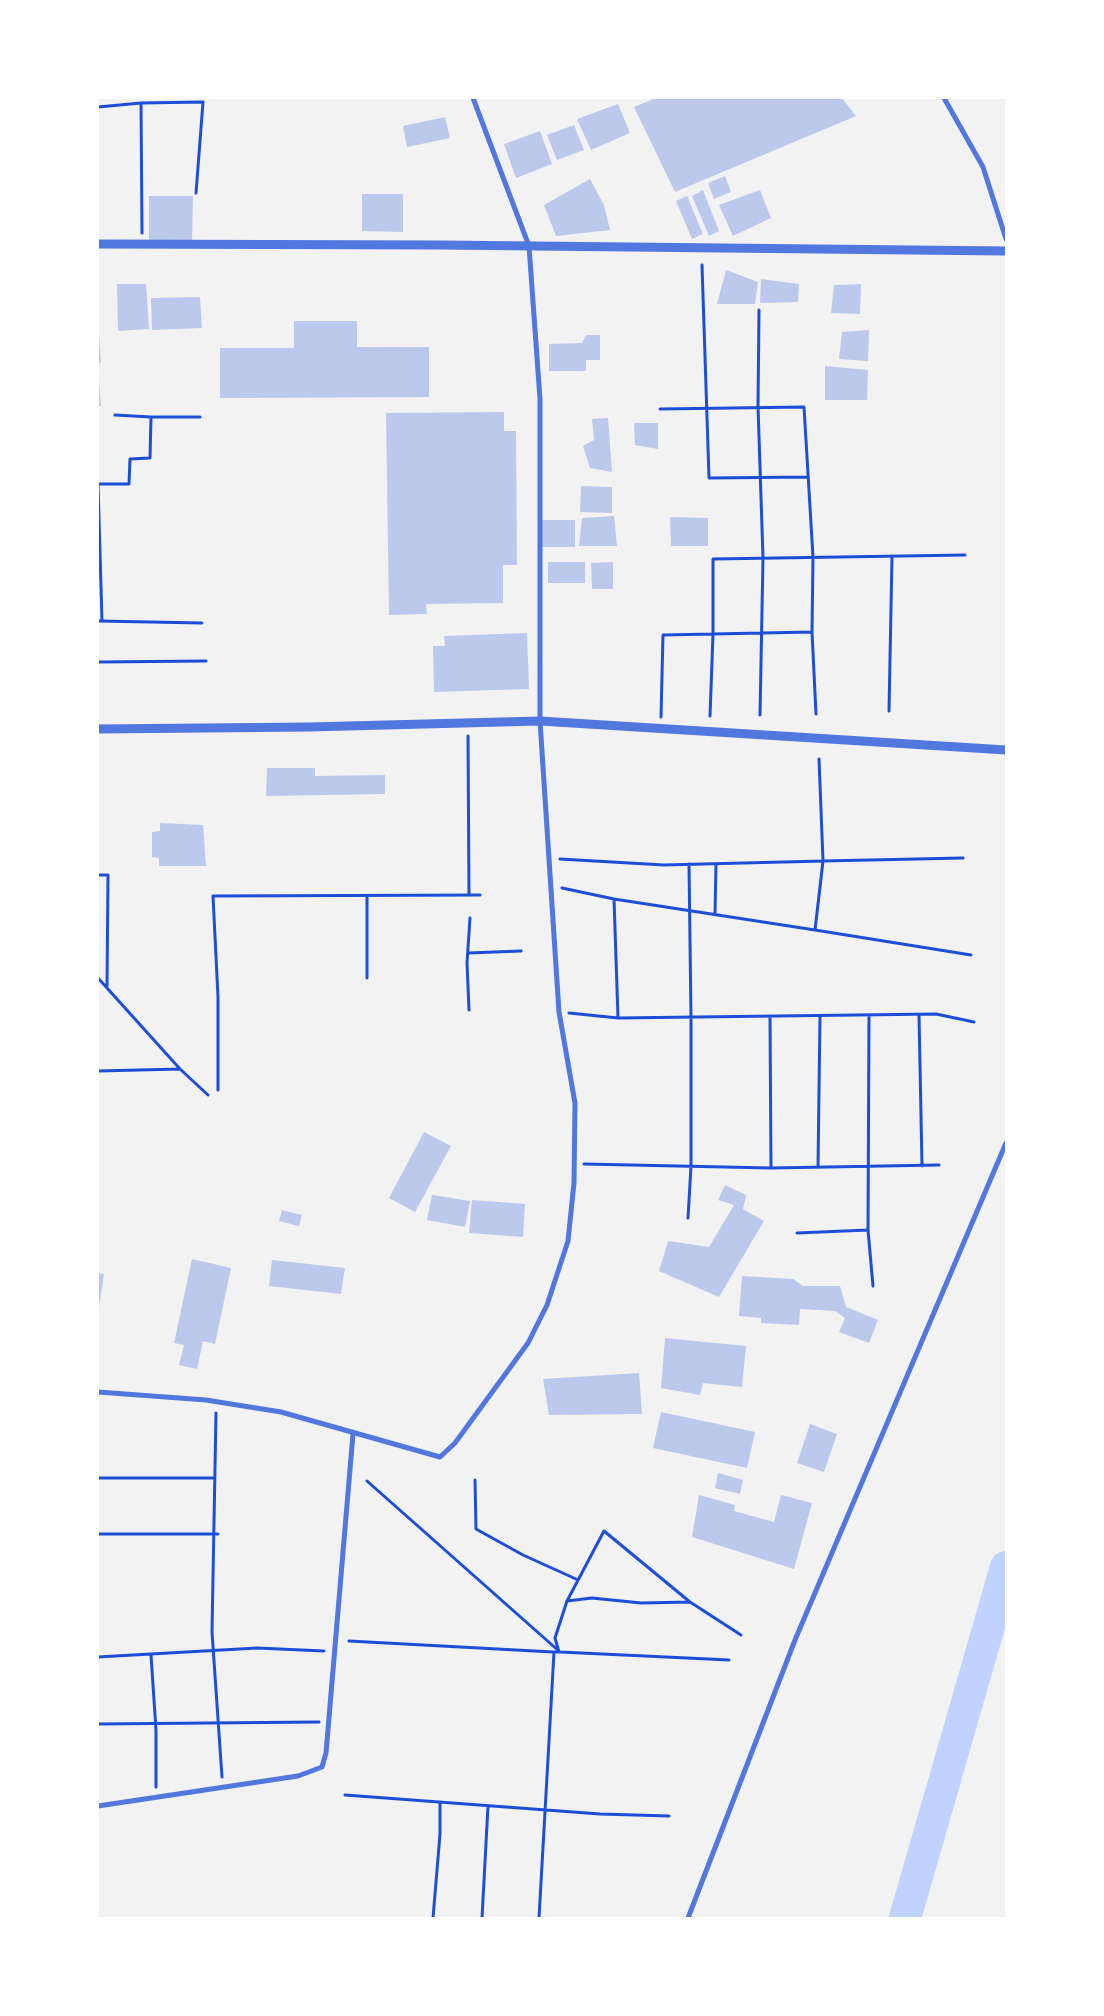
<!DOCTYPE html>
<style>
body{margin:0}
#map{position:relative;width:1104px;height:2016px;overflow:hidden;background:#f2f2f2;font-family:"IBM Plex Sans",sans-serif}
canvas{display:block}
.frame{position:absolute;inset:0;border:99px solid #fff;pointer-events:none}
</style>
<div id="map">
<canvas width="1104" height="2016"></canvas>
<div class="frame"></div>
</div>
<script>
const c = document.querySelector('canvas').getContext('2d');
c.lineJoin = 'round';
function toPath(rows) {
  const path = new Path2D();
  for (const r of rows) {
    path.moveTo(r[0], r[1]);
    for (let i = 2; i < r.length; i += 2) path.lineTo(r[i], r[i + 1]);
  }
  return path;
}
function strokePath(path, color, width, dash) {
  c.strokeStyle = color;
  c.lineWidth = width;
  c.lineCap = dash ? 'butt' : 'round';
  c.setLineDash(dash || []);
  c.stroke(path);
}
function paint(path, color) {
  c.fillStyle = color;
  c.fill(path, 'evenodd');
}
const river = toPath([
 [905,1918,1006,1567]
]);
const building = toPath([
 [656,98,842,98,856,116,675,192,634,107],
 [618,104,630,133,591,150,577,119],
 [445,117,450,138,407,147,403,126],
 [574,125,584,150,557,160,547,135],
 [540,131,552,164,516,178,504,144],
 [725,176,731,192,714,199,708,183],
 [590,179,604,205,610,230,556,236,544,205],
 [703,190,719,231,709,236,692,196],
 [760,190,771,218,733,236,719,205],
 [362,194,403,194,403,232,362,231],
 [149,196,193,196,192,241,149,240],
 [687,196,703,234,692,239,676,201],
 [726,270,758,282,755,304,717,304],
 [761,279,799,284,798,302,760,303],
 [117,284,146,284,149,329,118,331],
 [861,284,860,314,831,313,834,285],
 [200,297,202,328,152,330,151,298],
 [294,321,357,321,357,347,429,347,429,397,220,398,220,348,294,348],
 [869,330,868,361,839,359,842,332],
 [586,335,600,335,600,360,586,360,586,371,549,371,549,344,582,343],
 [98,336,99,336,101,363,98,363],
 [825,366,868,370,867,400,825,400],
 [98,380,99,380,101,406,98,406],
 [504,412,504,431,516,431,517,565,503,565,503,603,426,604,427,614,389,615,386,413],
 [608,418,612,472,590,468,583,446,594,440,592,419],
 [634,423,658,423,658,449,635,445],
 [581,486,612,487,612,513,580,512],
 [614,516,617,546,579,546,582,518],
 [670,517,708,518,708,546,671,546],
 [542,520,575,520,575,547,542,547],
 [548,562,585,562,585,583,548,583],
 [613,562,613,589,592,589,591,563],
 [527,633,529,689,434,692,433,646,445,646,444,636],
 [267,768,315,768,315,776,385,775,385,794,266,796],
 [160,823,203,825,206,866,159,866,159,858,152,857,152,832,160,831],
 [424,1132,451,1146,415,1212,389,1198],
 [725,1185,746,1195,743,1209,764,1221,719,1297,659,1271,668,1241,709,1247,734,1205,718,1200],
 [432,1195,470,1201,465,1227,427,1220],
 [472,1200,525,1204,523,1237,469,1233],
 [282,1210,302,1215,299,1226,279,1221],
 [192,1259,231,1268,215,1344,203,1341,197,1369,179,1365,184,1345,174,1343],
 [272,1260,345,1268,341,1294,269,1286],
 [98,1273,104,1274,99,1307,98,1307],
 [742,1276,793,1279,803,1286,840,1286,846,1307,878,1320,869,1343,839,1332,845,1318,835,1311,800,1309,799,1325,761,1323,761,1318,739,1316],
 [665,1338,746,1346,742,1387,703,1383,700,1395,661,1388],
 [639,1373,642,1414,549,1415,543,1379],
 [661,1412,755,1432,747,1468,653,1448],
 [810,1424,837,1434,824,1472,797,1463],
 [718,1473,743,1480,740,1494,715,1488],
 [699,1495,735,1505,734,1511,774,1522,781,1495,812,1503,794,1569,692,1537]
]);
const path = toPath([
 [141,103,203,102,196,193],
 [98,107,141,103,142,233],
 [702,265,709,478,808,477],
 [759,310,758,406,763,558,760,715],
 [660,409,804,407,813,557,812,632],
 [115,415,151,417],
 [98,621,202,623],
 [102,621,98,484,129,484,130,459,150,458,151,417,200,417],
 [98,662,206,661],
 [889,711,892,556],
 [710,716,713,634,713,559,965,555],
 [661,717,663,635,812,632,816,714],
 [468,736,469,895],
 [560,859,664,865,823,861,819,759],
 [98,875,108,875,107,986],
 [562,888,614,899,815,930,823,861,963,858],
 [614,899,618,1018],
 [715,914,716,864],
 [815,930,971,955],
 [468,953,521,951],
 [98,978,180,1069],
 [367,978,367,896],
 [469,1010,467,963,470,918],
 [569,1013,618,1018,936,1014,974,1022],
 [919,1015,922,1166],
 [770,1016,771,1168,939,1165],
 [98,1071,180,1069,208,1095],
 [218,1090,218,997,213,896,480,895],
 [584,1164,771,1168],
 [818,1167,820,1016],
 [688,1218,691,1166,691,1018,689,864],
 [868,1230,873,1286],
 [797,1233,868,1230,869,1015],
 [216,1413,212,1632,222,1777],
 [98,1478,214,1478],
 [475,1480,476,1529,523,1555,576,1579],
 [367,1481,560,1652,554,1652,539,1918],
 [98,1534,218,1534],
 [690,1602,641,1603,592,1598,567,1601,604,1531,690,1602,741,1635],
 [349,1641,553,1652],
 [559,1652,555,1638,567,1601],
 [560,1652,729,1660],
 [151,1655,156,1730,156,1787],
 [98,1657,257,1648,324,1651],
 [98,1724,319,1722],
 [345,1795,600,1814,669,1816],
 [433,1918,440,1834,440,1802],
 [482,1918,488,1806]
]);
const minor = toPath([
 [944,98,983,167,1006,239],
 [98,1392,206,1400,281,1412,440,1457,455,1443,528,1343,547,1305,568,1241,574,1183,575,1103,559,1012,540,721,540,399,529,246,473,98],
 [98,1806,298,1776,322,1767,326,1753,353,1434],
 [688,1918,795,1640,1006,1143]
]);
const tertiary = toPath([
 [98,244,440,245,1006,251],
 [98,729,309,727,540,721,1006,750]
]);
strokePath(river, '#bfd3fe', 32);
paint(building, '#bdc9ec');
strokePath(path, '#1d4ed8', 3);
strokePath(minor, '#5277de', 5);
strokePath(tertiary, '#5277de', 9);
</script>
